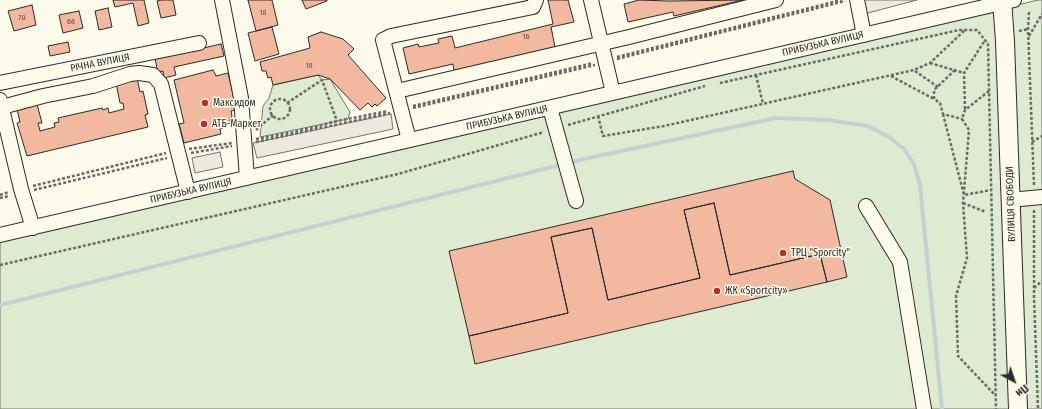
<!DOCTYPE html>
<meta charset="utf-8">
<style>
body{margin:0}
#map{position:relative;width:1042px;height:409px;overflow:hidden;background:#fdfbea;font-family:"Fira Sans Condensed",sans-serif}
canvas{display:block}
.north{position:absolute;left:994px;top:361px;width:40px;height:40px;-webkit-text-stroke:3px #fdfbea;paint-order:stroke;rotate:140deg;font-size:11px;font-weight:700;line-height:16px;text-align:center;color:#2b2b2b}
.north::after{content:'';display:block;margin:auto;width:14px;height:18px;background:#2b2b2b;clip-path:polygon(50% 0,100% 100%,50% 72%,0 100%)}
</style>
<div id="map">
<canvas width="1042" height="409"></canvas>
<div class="north">Пн</div>
</div>
<script>
const c = document.querySelector('canvas').getContext('2d');
c.lineJoin = 'round';
function paint(path, color) {
  c.fillStyle = color;
  c.fill(path, 'evenodd');
}
function toPath(rows) {
  const path = new Path2D();
  for (const r of rows) {
    if (r.length === 3) {
      path.moveTo(r[0] + r[2], r[1]);
      path.arc(r[0], r[1], r[2], 0, 2 * Math.PI);
      continue;
    }
    path.moveTo(r[0], r[1]);
    for (let i = 2; i < r.length; i += 2) path.lineTo(r[i], r[i + 1]);
  }
  return path;
}
function strokePath(path, color, width, dash) {
  c.strokeStyle = color;
  c.lineWidth = width;
  c.lineCap = dash ? 'butt' : 'round';
  c.setLineDash(dash || []);
  c.stroke(path);
}
function label(font, color, halo, rows, align = 'center') {
  c.font = font + ' "Fira Sans Condensed",sans-serif';
  c.lineWidth = 3;
  c.setLineDash([]);
  c.textBaseline = 'middle';
  c.strokeStyle = halo;
  c.fillStyle = color;
  for (const [text, x, y, turn = 0] of rows) {
    c.save();
    c.translate(x, y);
    c.rotate((+turn || 0) * Math.PI / 180);
    c.textAlign = isNaN(turn) ? turn : align;
    if (halo) c.strokeText(text, 0, 0);
    c.fillText(text, 0, 0);
    c.restore();
  }
}
const green = toPath([
 [1038,0,1042,0,1042,409,1024,409,1009,7,1038,0],
 [998,10,1012,409,0,409,0,242,998,10],
 [318,75,322,80,330,79,350,112,348,119,260,137,263,106,269,98,273,85,318,75]
]);
const parking = toPath([
 [862,0,917,0,864,14,862,0],
 [391,114,393,129,257,158,253,143,391,114],
 [220,152,223,167,195,173,192,158,220,152]
]);
const stream = toPath([
 [0,305,584,159,776,118,827,120,868,126,889,137,904,149,914,164,920,185,942,409]
]);
const building = toPath([
 [113,0,144,0,149,23,138,26,133,3,115,7,113,0],
 [161,0,173,0,176,15,161,18,157,1,161,0],
 [248,0,272,0,278,25,256,31,248,0],
 [302,0,327,0,327,1,306,9,302,0],
 [548,0,568,0,574,22,551,27,555,47,454,71,453,64,409,74,403,48,418,44,419,47,439,43,438,39,452,36,455,48,553,24,548,0],
 [639,0,669,1,743,0,674,16,673,12,628,22,624,4,639,0],
 [32,5,36,25,14,31,8,11,32,5],
 [108,8,112,27,99,30,95,11,108,8],
 [79,11,83,28,63,33,59,15,79,11],
 [272,27,279,54,255,61,248,33,272,27],
 [321,32,343,39,354,49,348,55,386,98,377,106,375,104,372,107,368,103,360,110,330,79,318,75,273,85,271,77,268,78,266,71,262,71,260,62,310,48,308,37,321,32],
 [68,42,70,52,50,56,48,46,68,42],
 [221,44,224,56,174,67,176,75,164,78,163,71,158,72,155,59,221,44],
 [213,70,216,76,228,73,236,106,235,110,231,111,232,116,226,127,220,129,221,134,184,143,179,124,184,123,174,80,213,70],
 [137,78,140,92,143,91,148,114,145,115,148,127,27,156,17,123,20,122,17,109,37,104,42,123,38,123,40,131,55,127,54,123,59,122,58,118,102,108,103,110,108,108,109,113,124,109,123,103,120,103,116,83,137,78],
 [793,171,795,179,830,200,847,277,827,282,820,254,730,275,714,203,684,210,700,278,608,300,592,228,551,237,568,313,469,336,449,251,793,171],
 [714,203,730,275,820,254,827,282,475,364,469,336,568,313,551,237,592,228,608,300,700,278,684,210,714,203]
]);
const path = toPath([
 [1029,12,1028,29,1034,185],
 [1019,31,1028,29],
 [1029,36,1042,14],
 [617,57,841,0],
 [617,59,845,1],
 [930,63,964,73],
 [955,70,934,90,934,99,940,103,943,114,962,119],
 [915,71,938,87],
 [756,75,763,104],
 [891,76,934,99],
 [720,83,959,30,977,30,988,44,996,409],
 [989,91,965,110,962,119,969,130,963,203,967,258,956,296,958,356,996,396],
 [280,109,10],
 [287,103,322,80,337,121],
 [413,106,593,63],
 [413,108,595,65],
 [965,109,964,73,985,40],
 [943,114,964,195,991,190],
 [598,116,603,136,664,126,914,70,930,63,965,30],
 [568,125,705,86],
 [256,130,273,115],
 [256,139,294,132,337,121,388,111],
 [256,142,390,113],
 [1032,142,1042,136],
 [189,149,232,143],
 [191,153,232,146],
 [33,186,166,153],
 [34,190,167,158],
 [0,195,9,192],
 [0,198,9,196],
 [963,203,986,212],
 [1034,210,1034,297,1038,409],
 [0,265,398,174,544,132],
 [1034,288,1042,281]
]);
const minor = toPath([
 [222,0,241,98,247,178],
 [591,0,613,93],
 [857,0,864,35],
 [0,83,199,43],
 [397,91,629,37,776,0],
 [0,100,21,189,33,228],
 [2,107,43,96,93,86,130,74,139,73,153,75,161,84,188,192],
 [550,108,576,201],
 [409,140,383,40,391,36,533,7,536,0],
 [1010,200,1042,197],
 [866,206,900,262,924,409],
 [0,235,1014,0]
]);
const major = toPath([
 [1002,0,1005,41,1018,409]
]);
const markers = [
 [205,103,4,"#c62828"],
 [204,124,4,"#c62828"],
 [783,253,4,"#c62828"],
 [717,291,4,"#c62828"]
];
const numberNames = [
 ["18",263,13],
 ["70",22,18],
 ["68",71,22],
 ["16",526,37],
 ["18",309,66]
];
const streetNames = [
 ["ПРИБУЗЬКА ВУЛИЦЯ",823,44,-13],
 ["РІЧНА ВУЛИЦЯ",100,63,-11],
 ["ПРИБУЗЬКА ВУЛИЦЯ",507,118,-13],
 ["ПРИБУЗЬКА ВУЛИЦЯ",191,191,-13],
 ["ВУЛИЦЯ СВОБОДИ",1011,204,-92]
];
const poiNames = [
 ["Максидом",213,103],
 ["АТБ-Маркет",212,124],
 ["ТРЦ \"Sporcity\"",791,253],
 ["ЖК «Sportcity»",725,291]
];
paint(green, '#deebd1');
strokePath(green, '#74746e', 1);
paint(parking, '#eceadb');
strokePath(parking, '#74746e', 1);
strokePath(stream, '#c7d0d0', 4);
paint(building, '#f2b8a0');
strokePath(building, '#2b2b2b', 1);
strokePath(minor, '#2b2b2b', 16);
strokePath(major, '#2b2b2b', 20);
strokePath(path, '#6a6964', 2.5, [3, 2]);
strokePath(minor, '#fdfbea', 14);
strokePath(major, '#fdfbea', 18);
for (const [x, y, r, color] of markers) {
  const dot = new Path2D();
  dot.arc(x, y, r, 0, 2 * Math.PI);
  c.fillStyle = color;
  c.fill(dot);
  strokePath(dot, '#fdfbea', 1.5);
}
label('8px', '#5d4e48', null, numberNames);
label('10px', '#2b2b2b', '#fdfbea', streetNames);
label('10px', '#2b2b2b', '#fdfbea', poiNames, 'left');
</script>
